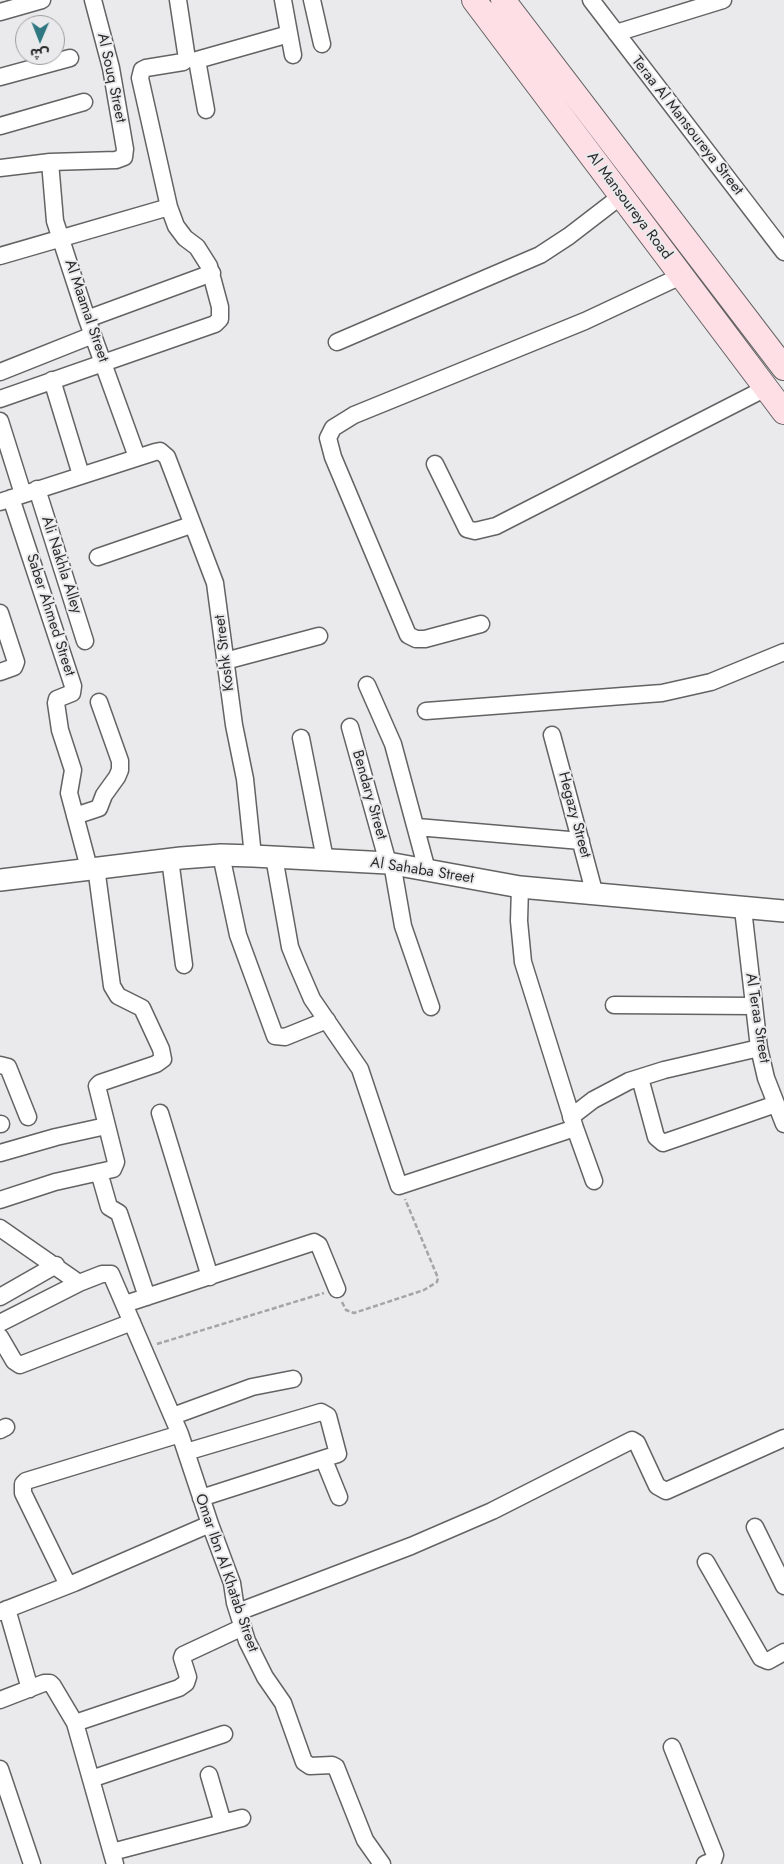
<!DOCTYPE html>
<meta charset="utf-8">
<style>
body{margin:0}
#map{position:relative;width:784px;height:1864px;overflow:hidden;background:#eaeaec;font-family:Jost,"Noto Sans Arabic",sans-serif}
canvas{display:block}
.north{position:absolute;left:15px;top:15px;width:50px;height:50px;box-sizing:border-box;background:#eaeaec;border:1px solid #9e9e9f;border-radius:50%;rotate:181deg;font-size:14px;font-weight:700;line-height:20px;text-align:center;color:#2b2b2c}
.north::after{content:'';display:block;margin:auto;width:18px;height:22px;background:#2f7781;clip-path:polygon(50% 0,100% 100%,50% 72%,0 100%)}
</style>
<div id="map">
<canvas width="784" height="1864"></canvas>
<div class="north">ش</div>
</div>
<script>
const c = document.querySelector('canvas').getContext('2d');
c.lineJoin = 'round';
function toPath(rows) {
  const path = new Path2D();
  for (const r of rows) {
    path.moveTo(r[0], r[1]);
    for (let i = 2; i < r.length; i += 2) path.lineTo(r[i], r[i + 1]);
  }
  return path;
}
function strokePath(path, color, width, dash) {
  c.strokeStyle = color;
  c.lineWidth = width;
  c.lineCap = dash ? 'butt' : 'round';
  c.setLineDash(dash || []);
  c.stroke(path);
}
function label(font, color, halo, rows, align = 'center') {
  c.font = font + ' Jost,sans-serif';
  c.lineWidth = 4;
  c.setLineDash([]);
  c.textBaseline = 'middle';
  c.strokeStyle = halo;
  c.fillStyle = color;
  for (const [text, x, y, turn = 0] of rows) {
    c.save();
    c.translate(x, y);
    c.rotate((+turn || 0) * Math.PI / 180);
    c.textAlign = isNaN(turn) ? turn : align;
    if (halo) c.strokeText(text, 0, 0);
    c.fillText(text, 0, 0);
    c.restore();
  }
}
const path = toPath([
 [342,1302,346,1310,354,1313,424,1290,437,1282,438,1278,405,1199],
 [157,1344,324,1293]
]);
const minor = toPath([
 [283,0,293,55],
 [312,0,322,44],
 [591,0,784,252],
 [0,12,42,0],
 [616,33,723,0],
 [0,77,70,58],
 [206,110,197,60,289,34],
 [0,126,84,102],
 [50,162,55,221,87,319,137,457],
 [0,168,50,162,116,160,124,157,125,149,111,68,93,0],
 [0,256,169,207],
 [87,319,212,273],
 [337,342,540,255,569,236,621,196],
 [0,372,93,335],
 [52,380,81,475],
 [0,399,215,324,220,319,220,307,209,266,197,247,185,238,176,226,169,207,140,78,142,70,146,68,183,62,187,59,178,0],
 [0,421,23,494],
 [435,464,467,529,475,531,496,526,766,388],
 [37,489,85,641],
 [11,498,73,686,72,693,57,699,56,703,60,730,73,770,69,793,89,868],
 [0,502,155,452,160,451,167,457,215,583,234,725,245,779,253,856],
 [98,557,191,525],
 [0,613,16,662,14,667,0,672],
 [481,624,425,639,416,639,408,635,333,457,328,438,333,428,354,415,585,321,681,276],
 [225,661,319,636],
 [367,685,393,744,427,870],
 [426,711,662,693,711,682,784,652],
 [350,727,388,863],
 [552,735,595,895],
 [301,738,325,859],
 [75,816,99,808,104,795,117,777,120,770,120,761,99,702],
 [417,827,581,841],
 [221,855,238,935,275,1036,285,1037,327,1020],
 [274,857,290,947,296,962,312,999,360,1069,399,1186,575,1128],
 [170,859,184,965],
 [392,863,403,926,431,1007],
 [520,887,519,921,523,962,575,1128,594,1181],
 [743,909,759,1048,766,1078,784,1124],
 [614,1005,753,1006],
 [0,1065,8,1067,28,1117],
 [640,1078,656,1137,663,1143,776,1104],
 [160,1113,210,1277],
 [571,1117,593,1100,629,1081,664,1070,759,1048],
 [0,1124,1,1124],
 [0,1153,56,1137,106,1126],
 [99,1172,109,1207,119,1213,147,1297],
 [0,1200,55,1182,113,1169,116,1162,97,1086,100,1083,156,1064,163,1059,161,1049,142,1008,118,996,112,986,96,867],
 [0,1228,79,1283],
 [0,1297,56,1265],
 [125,1304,314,1242,319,1245,337,1289],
 [0,1323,79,1283,102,1274,111,1274,180,1434,210,1524,232,1583,235,1603,247,1641,265,1677,283,1703,304,1762,310,1766,332,1765,336,1767,365,1840,382,1864],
 [0,1337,14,1361,20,1365,132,1322],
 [173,1416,252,1387,293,1379],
 [0,1430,6,1427],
 [186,1452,321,1412,328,1416,338,1454,201,1498],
 [324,1460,339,1497],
 [755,1527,784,1586],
 [706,1562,761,1658,768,1661,784,1652],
 [68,1585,23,1493,23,1484,26,1481,180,1434],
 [7,1609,30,1689],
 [0,1612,74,1583,210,1524],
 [238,1612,411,1546,492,1511,632,1440,637,1443,657,1486,666,1491,784,1438],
 [0,1700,44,1683,50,1683,53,1686,75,1723,115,1864],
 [75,1723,179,1688,186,1683,188,1677,182,1658,183,1655,243,1627],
 [672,1747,715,1855,713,1861,705,1864],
 [0,1769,32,1864],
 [209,1775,223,1823],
 [91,1779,224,1734],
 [112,1852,242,1818]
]);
const tertiary = toPath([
 [0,880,181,858,221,855,253,856,388,863,520,887,784,911]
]);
const secondary = toPath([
 [474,0,784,412],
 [503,0,784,368]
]);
const streetNames = [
 ["Al Souq Street",111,78,78],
 ["Teraa Al Mansoureya Street",687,126,52],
 ["Al Mansoureya Road",629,206,53],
 ["Al Maamal Street",86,311,71],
 ["Ali Nakhla Alley",61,565,72],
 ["Saber Ahmed Street",50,615,72],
 ["Koshk Street",225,653,-97],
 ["Bendary Street",369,795,74],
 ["Hegazy Street",574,815,75],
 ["Al Sahaba Street",422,871,9],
 ["Al Teraa Street",757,1018,81],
 ["Omar Ibn Al Khatab Street",226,1573,71]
];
strokePath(minor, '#636364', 19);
strokePath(tertiary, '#636364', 24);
strokePath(secondary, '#636364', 26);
strokePath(path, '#a5a5a7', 2.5, [5, 2.5]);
strokePath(minor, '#fff', 16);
strokePath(tertiary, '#fff', 21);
strokePath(secondary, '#fedfe6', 24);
label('15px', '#2b2b2c', '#eaeaec', streetNames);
</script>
